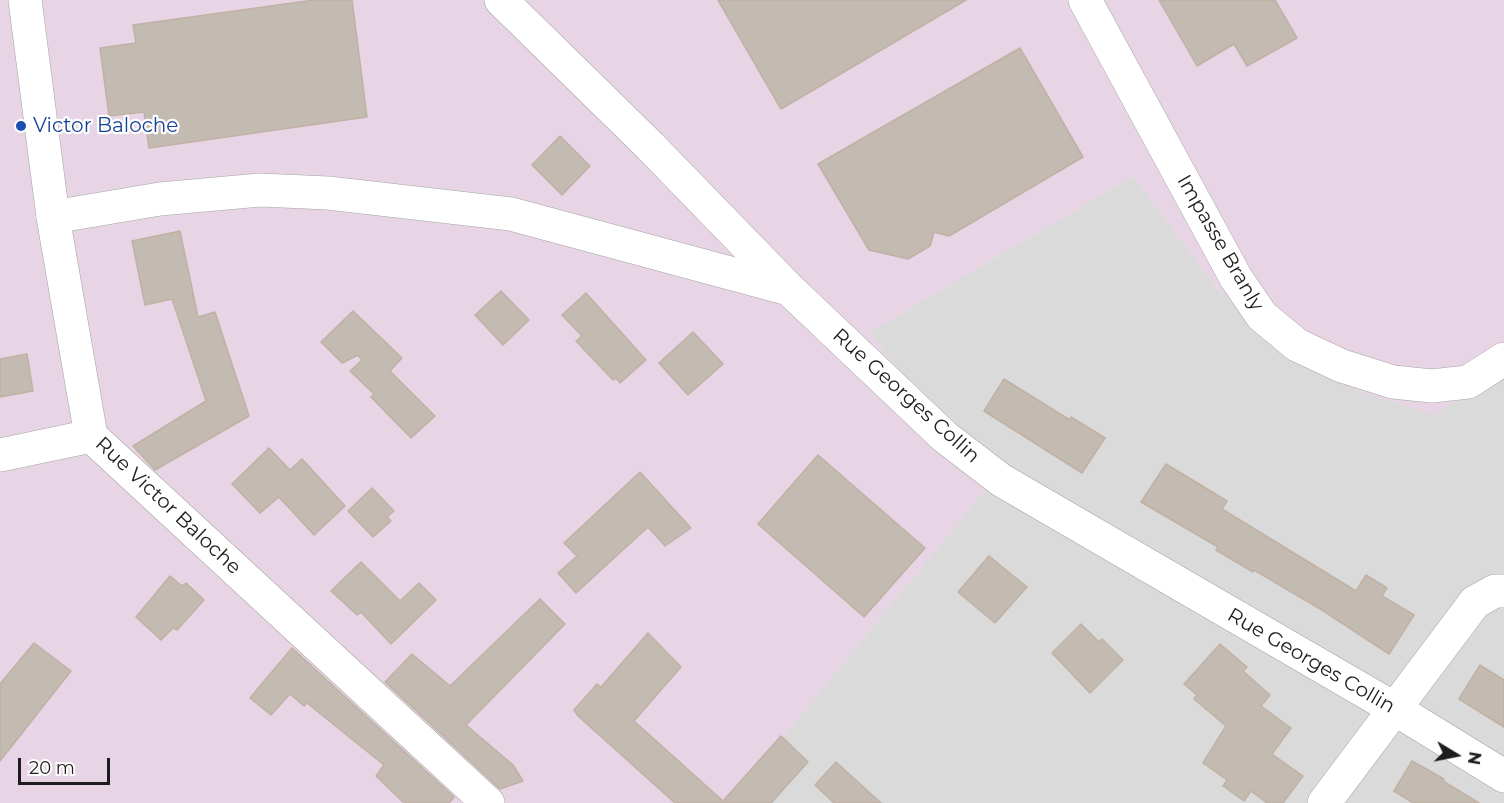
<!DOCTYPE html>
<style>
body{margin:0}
#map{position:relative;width:1504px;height:803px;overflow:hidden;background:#eeeae2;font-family:Montserrat,sans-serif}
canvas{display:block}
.north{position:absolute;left:1426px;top:725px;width:60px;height:60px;-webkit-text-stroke:4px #fff;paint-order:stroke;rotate:100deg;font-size:16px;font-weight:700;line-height:24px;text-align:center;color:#1d1d1d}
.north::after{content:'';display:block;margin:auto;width:21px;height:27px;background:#1d1d1d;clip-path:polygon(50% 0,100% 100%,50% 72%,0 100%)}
.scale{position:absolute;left:18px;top:758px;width:92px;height:27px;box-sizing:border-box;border:3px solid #1d1d1d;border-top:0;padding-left:8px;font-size:18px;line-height:21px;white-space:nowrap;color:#1d1d1d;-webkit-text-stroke:4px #fff;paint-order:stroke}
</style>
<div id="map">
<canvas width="1504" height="803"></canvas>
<div class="north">N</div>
<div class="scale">20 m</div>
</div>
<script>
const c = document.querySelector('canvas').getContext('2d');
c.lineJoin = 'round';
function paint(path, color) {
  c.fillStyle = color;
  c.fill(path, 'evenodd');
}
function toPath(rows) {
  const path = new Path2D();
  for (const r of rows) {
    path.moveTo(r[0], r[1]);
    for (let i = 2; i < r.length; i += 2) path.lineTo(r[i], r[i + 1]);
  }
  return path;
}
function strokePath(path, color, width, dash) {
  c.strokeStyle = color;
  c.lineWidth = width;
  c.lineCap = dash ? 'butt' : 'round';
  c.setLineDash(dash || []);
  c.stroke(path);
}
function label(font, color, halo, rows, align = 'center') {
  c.font = font + ' Montserrat,sans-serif';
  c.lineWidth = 4.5;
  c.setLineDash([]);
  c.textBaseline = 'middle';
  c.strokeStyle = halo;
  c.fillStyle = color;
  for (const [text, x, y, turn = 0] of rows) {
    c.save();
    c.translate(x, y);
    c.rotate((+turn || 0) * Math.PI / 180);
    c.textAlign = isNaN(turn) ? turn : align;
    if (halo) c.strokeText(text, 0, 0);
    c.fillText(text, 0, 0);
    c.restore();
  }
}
const residential = toPath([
 [1133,176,1218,290,1504,368,1504,803,729,803,984,491,870,332]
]);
const industrial = toPath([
 [0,0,1504,0,1504,368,1436,415,1357,391,1218,290,1133,176,870,332,984,491,729,803,0,803]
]);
const building = toPath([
 [314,0,352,0,367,117,149,148,144,112,109,116,100,48,136,43,133,25,314,0],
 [718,0,966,0,781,109,718,0],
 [1159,0,1275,0,1297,38,1247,66,1234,44,1197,66,1159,0],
 [1020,48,1083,157,949,236,934,232,930,246,908,259,869,250,818,164,1020,48],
 [560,136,590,166,562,195,532,165,560,136],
 [180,231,198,317,215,312,249,416,155,470,133,446,206,401,172,299,145,305,132,241,180,231],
 [501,291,529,320,503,345,475,315,501,291],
 [586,293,646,360,620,383,616,378,613,380,576,341,582,336,562,315,586,293],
 [353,311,402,358,390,371,435,416,411,438,371,397,374,394,350,371,362,360,358,355,342,363,321,342,353,311],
 [693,332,723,364,688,395,659,363,693,332],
 [27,354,33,391,0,397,0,359,27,354],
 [1004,379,1070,420,1071,417,1105,438,1082,473,984,411,1004,379],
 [269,448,290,470,302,459,345,506,314,535,279,497,260,513,232,484,269,448],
 [818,455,925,548,864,617,758,524,818,455],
 [1166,464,1227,501,1222,509,1356,591,1366,575,1387,588,1382,596,1414,615,1389,654,1322,610,1254,570,1253,572,1216,550,1218,547,1141,502,1166,464],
 [640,472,691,528,665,546,648,527,576,593,558,573,577,556,564,543,640,472],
 [372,488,394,511,387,517,391,521,373,537,348,511,372,488],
 [989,556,1027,587,995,623,958,592,989,556],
 [361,562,400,601,419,583,436,600,391,644,361,612,357,615,331,591,361,562],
 [170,576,182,586,186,583,204,600,177,630,173,628,161,640,136,617,170,576],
 [540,599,565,624,466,725,513,765,523,781,500,789,385,682,412,654,450,686,540,599],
 [1081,624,1099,642,1102,639,1123,660,1090,693,1052,653,1081,624],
 [648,633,681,667,634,721,723,801,781,736,808,762,771,803,675,803,578,716,574,710,597,684,601,687,648,633],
 [34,643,71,671,0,761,0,684,34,643],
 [1220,644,1247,667,1243,671,1270,695,1261,706,1291,728,1272,754,1303,776,1283,803,1267,803,1251,791,1244,801,1223,786,1227,780,1203,763,1226,726,1194,699,1197,695,1184,684,1220,644],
 [292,648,454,797,449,803,404,803,376,776,384,765,307,703,304,706,290,694,271,715,250,698,292,648],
 [1480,665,1504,680,1504,727,1459,699,1480,665],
 [1412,761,1444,779,1443,781,1479,803,1413,803,1394,791,1412,761],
 [836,762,881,803,834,803,815,785,836,762]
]);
const minor = toPath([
 [1085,0,1236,278,1262,316,1297,345,1342,366,1393,382,1432,386,1468,382,1504,359],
 [53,217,160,199,260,190,328,193,511,214,789,289],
 [0,455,91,436],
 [1324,803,1475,602,1495,591,1504,591]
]);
const tertiary = toPath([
 [25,0,53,217,91,436,488,803],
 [501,0,650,146,789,289,945,437,1001,480,1395,709,1504,776]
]);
const markers = [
 [21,126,6,"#1a4fb4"]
];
const transitNames = [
 ["Victor Baloche",33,126]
];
const streetNames = [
 ["Impasse Branly",1220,243,60],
 ["Rue Georges Collin",906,396,42],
 ["Rue Victor Baloche",168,506,43],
 ["Rue Georges Collin",1311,661,30]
];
paint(residential, '#dbdada');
paint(industrial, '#e7d4e4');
paint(building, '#c3bab2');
strokePath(building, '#c0b1a4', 1.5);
strokePath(minor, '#a4a4a4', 34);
strokePath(tertiary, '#a4a4a4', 34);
strokePath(minor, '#fff', 33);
strokePath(tertiary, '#fff', 33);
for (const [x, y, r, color] of markers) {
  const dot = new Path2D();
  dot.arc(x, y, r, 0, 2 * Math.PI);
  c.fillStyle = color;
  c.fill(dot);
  strokePath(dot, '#fff', 2);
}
label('20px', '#164399', '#fff', transitNames, 'left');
label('20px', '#1d1d1d', '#fff', streetNames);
</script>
